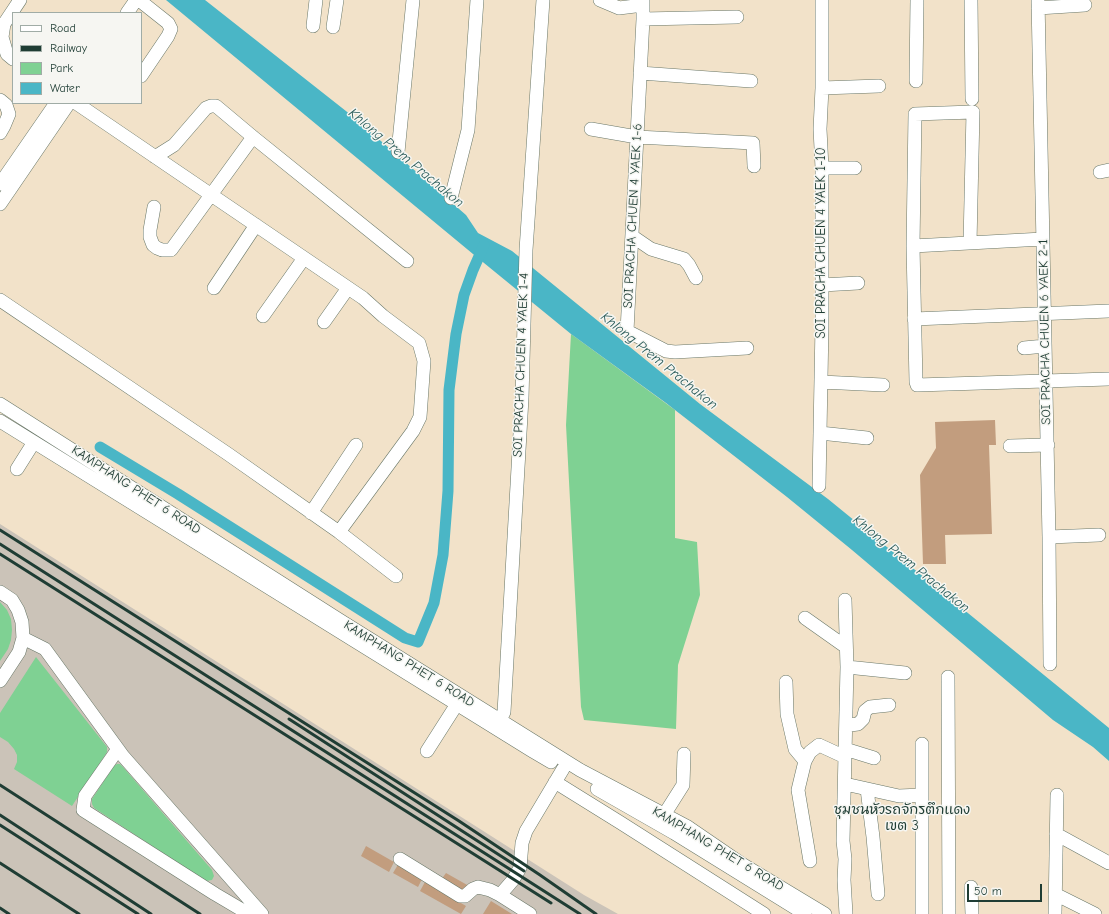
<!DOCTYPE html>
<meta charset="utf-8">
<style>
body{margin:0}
#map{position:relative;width:1109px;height:914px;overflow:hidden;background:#f2e2c9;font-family:"Comic Neue",sans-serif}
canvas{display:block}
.legend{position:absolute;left:12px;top:12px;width:130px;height:92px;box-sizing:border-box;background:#f6f6f2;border:1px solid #a0aca6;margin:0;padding:5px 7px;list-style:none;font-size:12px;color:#1f3d34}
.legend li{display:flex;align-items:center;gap:8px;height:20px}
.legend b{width:20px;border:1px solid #a0aca6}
.scale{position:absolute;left:967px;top:884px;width:75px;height:18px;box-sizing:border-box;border:2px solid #1f3d34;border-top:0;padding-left:5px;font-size:12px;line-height:14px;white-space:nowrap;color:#1f3d34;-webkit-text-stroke:3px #f6f6f2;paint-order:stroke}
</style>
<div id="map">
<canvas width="1109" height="914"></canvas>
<ul class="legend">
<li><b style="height:5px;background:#fff"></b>Road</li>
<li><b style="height:5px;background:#1f3d34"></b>Railway</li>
<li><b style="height:11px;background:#7fd193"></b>Park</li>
<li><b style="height:11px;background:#4ab6c6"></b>Water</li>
</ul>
<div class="scale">50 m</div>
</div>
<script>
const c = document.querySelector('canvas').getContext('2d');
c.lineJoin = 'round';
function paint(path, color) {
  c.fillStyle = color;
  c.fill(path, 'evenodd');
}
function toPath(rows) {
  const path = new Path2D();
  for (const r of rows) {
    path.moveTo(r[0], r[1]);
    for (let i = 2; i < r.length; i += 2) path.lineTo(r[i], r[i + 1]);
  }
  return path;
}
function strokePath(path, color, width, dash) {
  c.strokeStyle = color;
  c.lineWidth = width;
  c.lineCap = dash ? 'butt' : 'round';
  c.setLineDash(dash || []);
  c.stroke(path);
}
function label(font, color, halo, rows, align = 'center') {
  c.font = font + ' "Comic Neue","Playpen Sans Thai",sans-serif';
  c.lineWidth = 3;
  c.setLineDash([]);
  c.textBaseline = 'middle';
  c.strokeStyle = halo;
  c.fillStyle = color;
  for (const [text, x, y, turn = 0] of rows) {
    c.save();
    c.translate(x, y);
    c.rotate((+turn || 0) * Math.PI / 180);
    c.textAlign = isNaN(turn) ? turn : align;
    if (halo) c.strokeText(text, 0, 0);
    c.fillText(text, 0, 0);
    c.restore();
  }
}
const industrial = toPath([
 [0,524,584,895,618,914,0,914]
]);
const green = toPath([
 [571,334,675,410,675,538,697,542,700,595,678,665,676,729,584,720,581,707,566,425],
 [0,602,7,610,11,619,12,630,11,640,8,649,0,661],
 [36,657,107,747,107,752,72,806,14,769,17,762,17,755,14,749,8,742,0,737,0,713],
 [117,764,120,764,123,767,212,870,214,876,212,880,206,881,94,808,92,804,92,799,114,766]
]);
const water = toPath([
 [166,0,205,0,351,115,466,215,478,233,512,251,700,404,828,499,1109,728,1109,761,1093,747,1053,720,852,550,787,497,666,403,571,334,473,254]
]);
const canal = toPath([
 [100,447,178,494,405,638,418,642,434,603,443,555,448,491,449,390,456,334,464,295,473,270,484,245]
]);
const building = toPath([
 [995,420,996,445,989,445,992,534,945,535,946,564,923,564,920,475,936,448,935,422],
 [366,846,394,862,389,872,361,856],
 [399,863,423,877,418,887,393,873],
 [446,873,469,886,464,894,441,880],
 [425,882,466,906,461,914,420,891],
 [491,901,512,914,483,914]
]);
const minor = toPath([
 [139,0,168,23,171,29,168,36,141,76],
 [600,0,619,8,643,5],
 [643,0,643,19,627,331,666,351,675,352,747,348],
 [971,0,972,99],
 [1038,0,1049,537,1050,664],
 [1038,8,1085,5],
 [127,13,136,0],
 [643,19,737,17],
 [313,26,316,0],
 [333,27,337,0],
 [13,59,7,54,2,37,4,24,20,0],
 [640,73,751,81],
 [916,81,917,0],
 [822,88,879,86],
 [0,100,6,105,9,114,4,126,0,133],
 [76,103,363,298,383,316,419,343,424,361,420,417,413,431,339,532],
 [591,129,637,137,753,143,754,166],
 [398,152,413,0],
 [155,157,174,145,206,108,211,106,216,106,253,137,407,261],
 [822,168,855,168],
 [1100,172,1109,170],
 [0,184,56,103],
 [451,198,468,130,477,0],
 [0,204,69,103],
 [154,207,150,230,150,237,153,245,157,248,162,250,171,250,253,137],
 [632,236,651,249,684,259,689,265,696,278],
 [970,243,973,112,915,114,913,246,916,382,917,385,1109,379],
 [913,246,1043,239],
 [822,285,858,283],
 [214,288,256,225],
 [0,300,228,454,339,532,396,576],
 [263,316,304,258],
 [914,319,1109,311],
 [324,322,348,288],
 [1024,348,1045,346],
 [821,382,883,385],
 [0,404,341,621,580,770,688,827,742,864,825,914],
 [0,421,534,752,551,762],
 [820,433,867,438],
 [1010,446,1048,445],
 [17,469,34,442],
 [819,486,822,325,822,168,820,129,822,88,822,0],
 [311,513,356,445],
 [1049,537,1099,535],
 [0,592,12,600,18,610,22,622,23,638,19,652,0,681],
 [845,600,847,667,843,841,845,859,844,880,846,914],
 [805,618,846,647],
 [23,638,45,649,123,756,262,914],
 [847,667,905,673],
 [948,677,949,914],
 [786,682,787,714,795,749,805,761],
 [846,723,850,725,858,724,863,719,865,711,870,707,889,705],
 [496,726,500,720,504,712,522,398,526,250,543,0],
 [118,749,85,796,83,810,215,894,249,914],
 [845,749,874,758],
 [427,751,457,704],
 [555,782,621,823,764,914],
 [845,784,899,796,922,795],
 [597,789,674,833,805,914],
 [867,789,873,837,878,894],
 [664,815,683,785,684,754],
 [1056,834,1109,863],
 [400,859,460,896,465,896,473,889,478,887,490,890,500,895,513,880,520,868,522,843,526,831,563,769],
 [810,861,798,790,805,761,810,752,819,745,845,757],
 [971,887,972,914],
 [1055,894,1095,914],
 [500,895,530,914],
 [922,914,922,744],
 [1055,914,1057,795]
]);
const rail = toPath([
 [0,530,459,821,540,875,596,914],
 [0,544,580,914],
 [0,554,551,903],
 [289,719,524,871],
 [0,785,200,914],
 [0,815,151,914],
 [0,825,138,914],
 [0,863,79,914],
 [0,908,9,914]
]);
const streetNames = [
 ["SOI PRACHA CHUEN 4 YAEK 1-6",633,216,-87],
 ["SOI PRACHA CHUEN 4 YAEK 1-10",821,243,-90],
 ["SOI PRACHA CHUEN 6 YAEK 2-1",1045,332,-91],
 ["SOI PRACHA CHUEN 4 YAEK 1-4",521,365,-88],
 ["KAMPHANG PHET 6 ROAD",136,490,33],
 ["KAMPHANG PHET 6 ROAD",409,664,32],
 ["KAMPHANG PHET 6 ROAD",718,849,31]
];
const waterNames = [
 ["Khlong Prem Prachakon",406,158,40],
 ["Khlong Prem Prachakon",659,361,39],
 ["Khlong Prem Prachakon",911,564,39]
];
const neighbourhoodNames = [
 ["ชุมชนหัวรถจักรตึกแดง",902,810],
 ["เขต 3",902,826]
];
paint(industrial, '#cbc3b8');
paint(green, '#7fd193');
paint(water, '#4ab6c6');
strokePath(canal, '#4ab6c6', 11);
paint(building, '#c29d7e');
strokePath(minor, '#697768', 14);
strokePath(minor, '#fff', 13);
strokePath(rail, '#1f3d34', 3);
label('13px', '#1f3d34', '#f6f6f2', streetNames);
label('italic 14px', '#2a5b58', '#f6f6f2', waterNames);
label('14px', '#1f3d34', '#f6f6f2', neighbourhoodNames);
</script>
